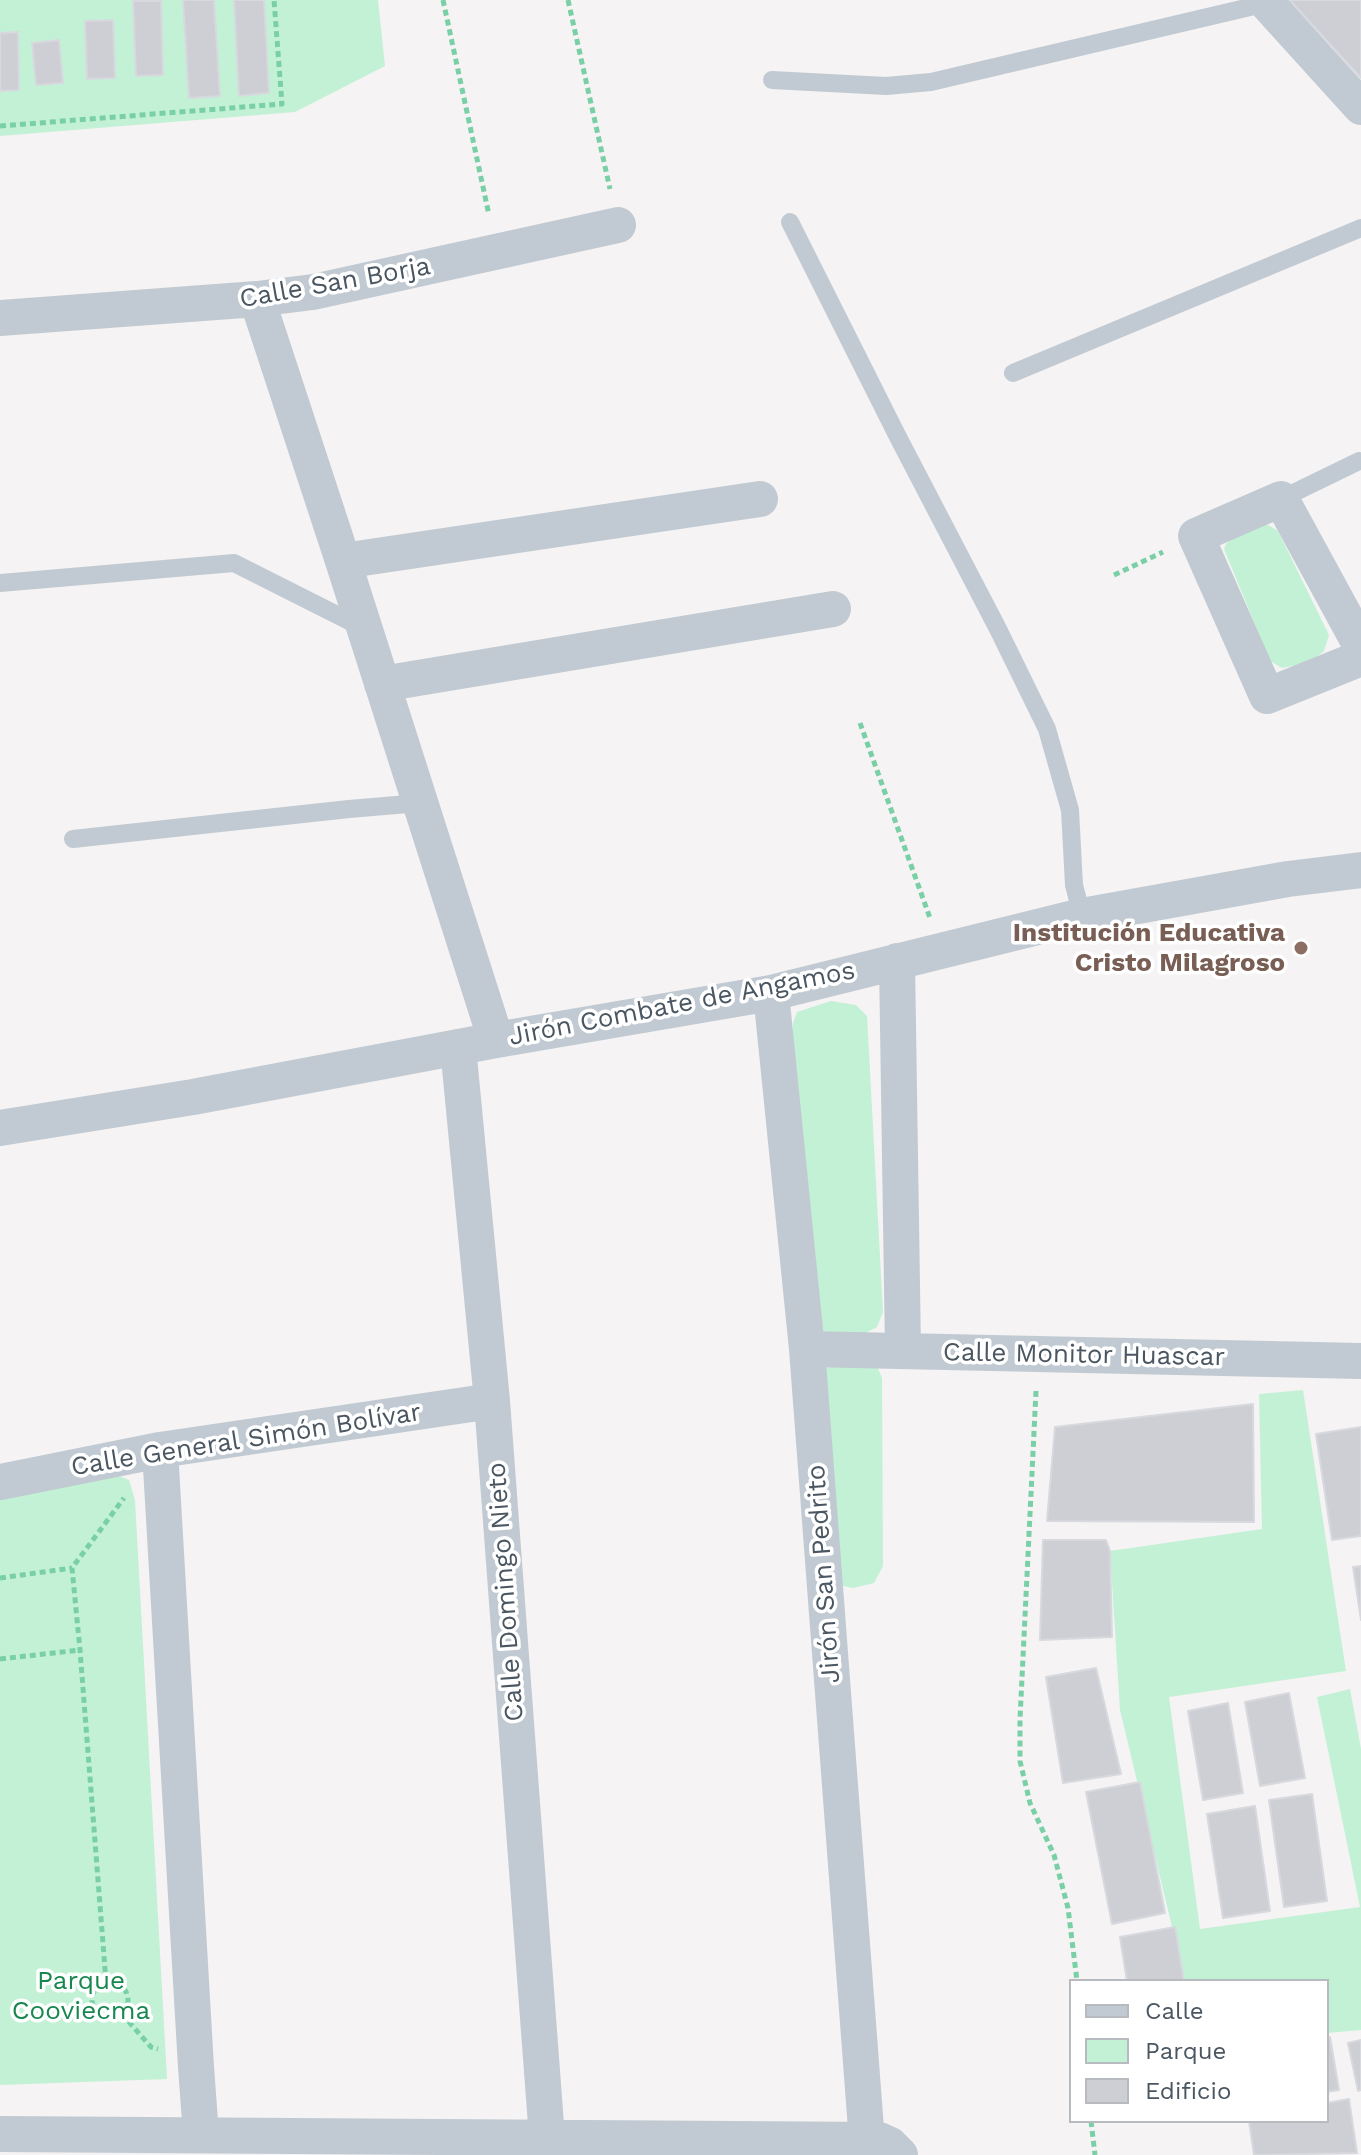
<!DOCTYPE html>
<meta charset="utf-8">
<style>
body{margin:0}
#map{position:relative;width:1361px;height:2155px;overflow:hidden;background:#f5f3f3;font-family:"Work Sans",sans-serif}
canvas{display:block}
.legend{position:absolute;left:1069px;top:1979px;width:260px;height:144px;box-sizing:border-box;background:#fff;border:2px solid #b7bbc0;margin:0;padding:10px 14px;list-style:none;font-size:24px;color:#4a5661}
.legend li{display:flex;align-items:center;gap:16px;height:40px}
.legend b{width:40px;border:2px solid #b7bbc0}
</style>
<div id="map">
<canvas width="1361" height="2155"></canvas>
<ul class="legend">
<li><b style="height:10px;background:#c1cad2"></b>Calle</li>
<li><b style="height:22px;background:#c3f1d5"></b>Parque</li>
<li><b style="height:22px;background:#cdcfd5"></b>Edificio</li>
</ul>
</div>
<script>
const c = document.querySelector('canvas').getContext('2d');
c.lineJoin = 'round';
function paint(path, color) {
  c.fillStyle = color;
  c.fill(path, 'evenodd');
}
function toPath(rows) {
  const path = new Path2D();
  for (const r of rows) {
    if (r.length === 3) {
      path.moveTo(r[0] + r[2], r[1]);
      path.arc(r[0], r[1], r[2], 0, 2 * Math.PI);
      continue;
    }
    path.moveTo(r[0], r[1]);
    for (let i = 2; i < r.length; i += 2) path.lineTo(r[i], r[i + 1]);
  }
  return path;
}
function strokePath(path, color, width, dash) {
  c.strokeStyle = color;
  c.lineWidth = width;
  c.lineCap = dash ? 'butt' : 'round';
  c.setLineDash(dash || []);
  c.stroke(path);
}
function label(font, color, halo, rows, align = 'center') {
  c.font = font + ' "Work Sans",sans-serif';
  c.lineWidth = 7;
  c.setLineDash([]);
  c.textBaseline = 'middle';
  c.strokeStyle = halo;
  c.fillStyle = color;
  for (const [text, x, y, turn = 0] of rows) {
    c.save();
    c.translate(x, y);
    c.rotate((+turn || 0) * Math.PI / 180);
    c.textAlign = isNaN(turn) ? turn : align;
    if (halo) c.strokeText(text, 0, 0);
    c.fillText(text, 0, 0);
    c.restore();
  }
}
const green = toPath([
 [0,0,378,0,385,66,295,112,0,136],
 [1268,525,1278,531,1329,635,1324,651,1309,663,1282,668,1270,661,1224,549,1226,544,1238,533,1251,526],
 [831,1001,856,1005,867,1016,883,1312,877,1327,864,1334,823,1332,793,1039,793,1023,797,1012],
 [837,1364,877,1366,882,1378,883,1566,874,1583,853,1588,839,1585,826,1368],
 [1303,1390,1346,1671,1169,1697,1200,1929,1360,1907,1317,1697,1350,1689,1361,1749,1361,2030,1327,2033,1327,1981,1185,1981,1120,1710,1110,1551,1262,1529,1259,1394],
 [115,1474,129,1480,135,1500,167,2079,0,2085,0,1489]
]);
const building = toPath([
 [183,0,214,0,220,96,189,98,183,0],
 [234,0,264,0,269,93,239,96,234,0],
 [1289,0,1361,0,1361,78,1295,6,1289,0],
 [133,1,161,1,163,75,136,76,133,1],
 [113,20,115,78,87,79,85,21,113,20],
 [18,32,19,90,0,91,0,33,18,32],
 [59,40,63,83,36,85,32,43,59,40],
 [1253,1404,1254,1522,1047,1521,1055,1427,1253,1404],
 [1361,1427,1361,1536,1332,1540,1316,1434,1361,1427],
 [1043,1540,1106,1540,1110,1551,1112,1637,1040,1640,1043,1540],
 [1361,1566,1361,1620,1353,1567,1361,1566],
 [1096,1668,1121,1774,1063,1783,1046,1677,1096,1668],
 [1289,1693,1305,1778,1260,1786,1245,1702,1289,1693],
 [1228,1703,1243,1793,1203,1800,1188,1711,1228,1703],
 [1140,1782,1165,1913,1112,1924,1086,1792,1140,1782],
 [1312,1794,1327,1901,1284,1907,1269,1800,1312,1794],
 [1255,1806,1270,1911,1223,1918,1207,1814,1255,1806],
 [1175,1927,1184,1981,1127,1981,1120,1937,1175,1927],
 [1327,2037,1330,2037,1339,2090,1327,2092,1327,2037],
 [1361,2040,1361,2090,1358,2091,1348,2043,1361,2040],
 [1349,2099,1357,2153,1254,2155,1249,2121,1327,2121,1327,2103,1349,2099]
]);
const path = toPath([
 [443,0,489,215],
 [568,0,610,189],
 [0,126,282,104,274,0],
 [1114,575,1163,552],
 [860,723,930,918],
 [1036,1391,1020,1719,1020,1761,1030,1803,1054,1855,1068,1908,1077,1981],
 [0,1578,72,1568],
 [0,1659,80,1650],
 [110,2000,18],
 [106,1982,80,1650,72,1568,124,1498],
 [122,2014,151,2047,158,2049],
 [1091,2121,1095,2155]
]);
const lane = toPath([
 [772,80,886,86,931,82,1267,3],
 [790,222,898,437,998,629,1047,729,1070,810,1074,885,1082,916],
 [1013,373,1361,228],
 [1281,499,1359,461],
 [0,583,234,563,361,627],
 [73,839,349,809,420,803]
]);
const street = toPath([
 [1264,0,1361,107],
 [257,299,343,561,496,1040],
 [0,318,257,299,313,292,618,225],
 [343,561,760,499],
 [1361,646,1281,499,1196,536,1267,696,1361,658],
 [382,684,833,609],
 [897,961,903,1351],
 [771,993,807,1349,868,2155],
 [458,1047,492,1401,547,2138],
 [0,1128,193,1097,496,1040,771,993,1082,916,1288,879,1361,870],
 [807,1349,1361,1361],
 [160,1450,196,2067,201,2135],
 [0,1482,160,1450,492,1401],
 [0,2134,879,2140,890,2145,900,2155]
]);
const markers = [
 [1301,948,8,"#8d6e63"]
];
const streetNames = [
 ["Calle San Borja",335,283,-10],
 ["Jirón Combate de Angamos",682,1004,-11],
 ["Calle Monitor Huascar",1084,1355,1],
 ["Calle General Simón Bolívar",246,1440,-9],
 ["Jirón San Pedrito",824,1574,-94],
 ["Calle Domingo Nieto",506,1592,-94]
];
const educationNames = [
 ["Institución Educativa",1285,933],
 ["Cristo Milagroso",1285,963]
];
const parkNames = [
 ["Parque",81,1981],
 ["Cooviecma",81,2011]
];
paint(green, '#c3f1d5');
paint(building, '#cdcfd5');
strokePath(building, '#d7d9de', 2);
strokePath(path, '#7ad0a6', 5, [6, 4]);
strokePath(lane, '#c1cad2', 18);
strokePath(street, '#c1cad2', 36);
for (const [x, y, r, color] of markers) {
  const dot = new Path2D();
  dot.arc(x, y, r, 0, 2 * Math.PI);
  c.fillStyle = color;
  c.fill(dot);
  strokePath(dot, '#fff', 3);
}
label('26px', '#4a5661', '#fff', streetNames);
label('bold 26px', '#785e54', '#fff', educationNames, 'right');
label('26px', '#17864f', '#fff', parkNames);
</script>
